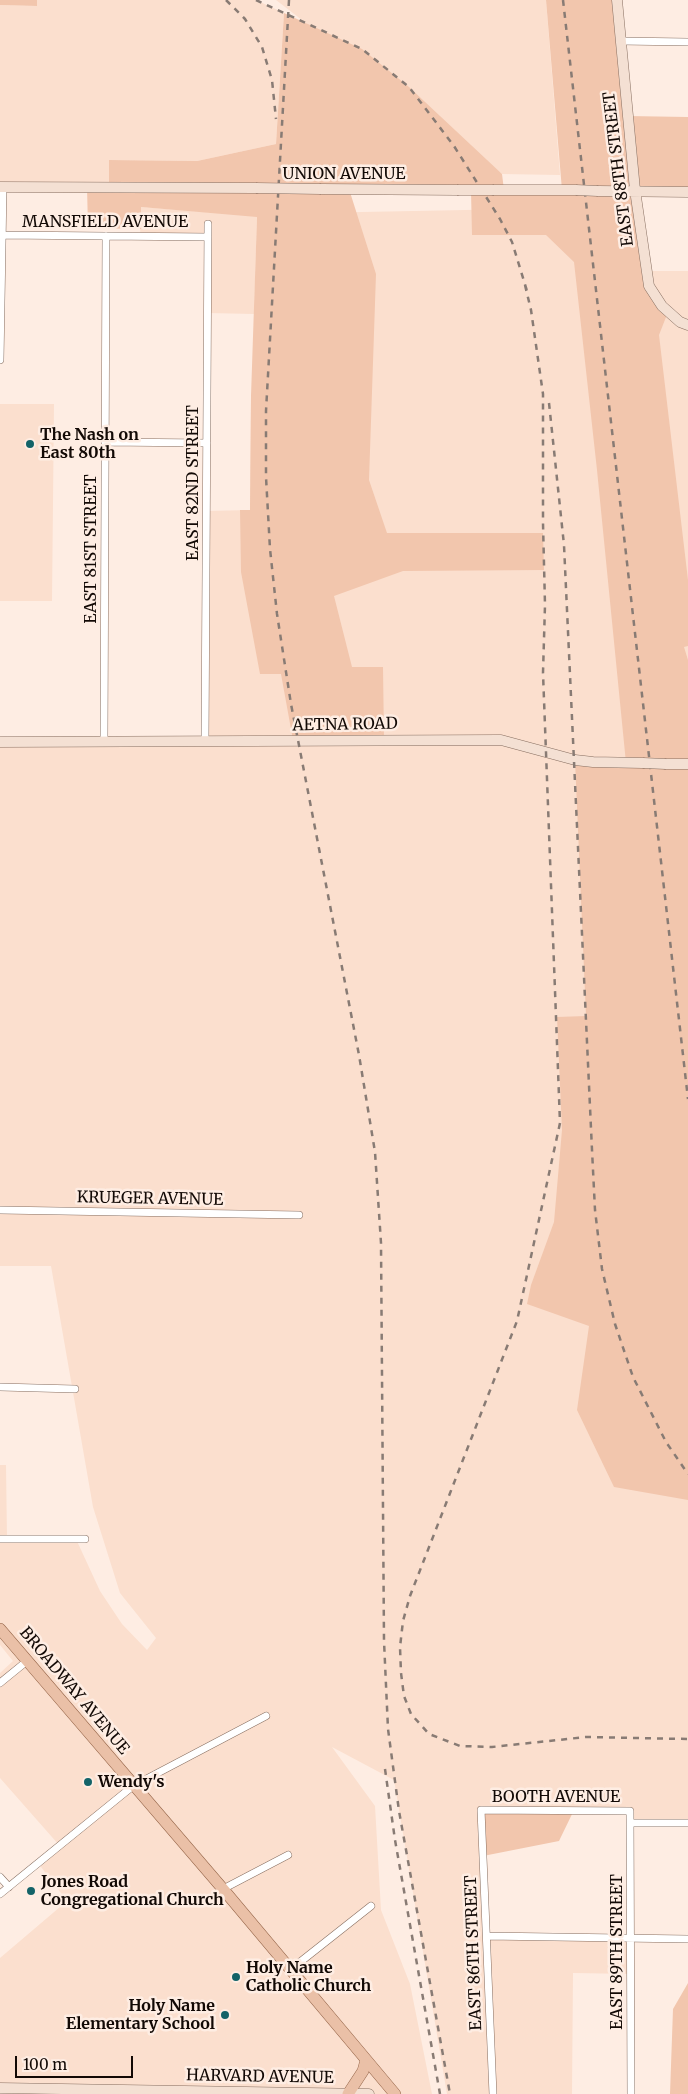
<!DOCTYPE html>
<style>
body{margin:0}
#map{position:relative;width:688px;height:2094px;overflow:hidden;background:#feede3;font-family:Merriweather,serif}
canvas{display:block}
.scale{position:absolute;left:15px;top:2056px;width:118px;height:22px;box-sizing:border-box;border:2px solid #120905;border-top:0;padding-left:6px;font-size:15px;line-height:18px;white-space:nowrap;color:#120905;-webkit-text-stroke:4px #feede3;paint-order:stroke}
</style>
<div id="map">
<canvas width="688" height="2094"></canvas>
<div class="scale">100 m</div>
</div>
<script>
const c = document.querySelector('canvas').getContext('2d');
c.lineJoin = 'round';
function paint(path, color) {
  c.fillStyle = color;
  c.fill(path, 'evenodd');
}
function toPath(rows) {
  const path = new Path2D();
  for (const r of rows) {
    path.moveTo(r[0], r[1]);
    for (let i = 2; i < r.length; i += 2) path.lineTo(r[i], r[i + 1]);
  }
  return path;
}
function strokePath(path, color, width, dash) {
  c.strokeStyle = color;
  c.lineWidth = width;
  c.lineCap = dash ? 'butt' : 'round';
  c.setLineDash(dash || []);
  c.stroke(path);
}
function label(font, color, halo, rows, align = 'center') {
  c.font = font + ' Merriweather,serif';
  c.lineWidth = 5;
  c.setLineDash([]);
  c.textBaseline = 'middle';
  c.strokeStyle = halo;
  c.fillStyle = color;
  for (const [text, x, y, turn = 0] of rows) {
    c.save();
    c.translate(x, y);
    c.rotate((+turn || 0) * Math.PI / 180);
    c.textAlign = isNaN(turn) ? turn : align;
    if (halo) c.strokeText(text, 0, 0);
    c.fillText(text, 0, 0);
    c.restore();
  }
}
const built = toPath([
 [37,0,256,0,284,13,276,144,197,161,110,160,109,187,0,187,0,5,36,6],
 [276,0,546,0,560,175,502,174],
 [141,207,257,216,254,314,207,313,207,237,140,236],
 [569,208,662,306,647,271,688,271,688,1823,630,1823,630,1811,482,1810,487,1936,631,1938,631,1974,573,1973,572,2094,447,2094,394,1780,332,1747,375,1806,381,1910,410,1984,432,2094,136,2094,0,2088,0,1958,67,1901,38,1863,59,1845,0,1778,0,1673,13,1661,0,1645,0,1465,6,1465,7,1539,76,1539,100,1591,122,1624,147,1650,156,1638,120,1593,93,1507,51,1266,0,1266,0,742,205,741,206,511,250,510,251,396,310,213],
 [0,404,54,404,52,601,0,601]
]);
const green = toPath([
 [0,0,37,0,37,6,0,5],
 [546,0,617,0,627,116,688,117,688,192,635,190,649,286,668,312,659,335,688,580,688,646,684,647,688,660,688,1500,614,1487,577,1410,589,1326,527,1304,531,1285,554,1222,562,1130,557,1017,586,1016,575,760,626,763,597,470,574,262,546,235,472,235,471,191,349,189,376,274,369,480,387,533,543,533,544,570,403,571,334,596,352,667,383,667,384,739,293,740,281,674,260,674,241,572,240,510,250,510,251,396,257,217,141,207,141,229,88,228,87,187,109,187,109,160,197,161,276,144,284,13,362,49,409,87,502,174,504,190,562,190],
 [481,1810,574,1810,559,1841,483,1856],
 [688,1983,688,2094,670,2094,673,2009]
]);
const street = toPath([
 [620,41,688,42],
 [3,235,208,237],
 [0,360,3,187],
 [105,442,207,443],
 [205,741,208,224],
 [104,742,106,236],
 [0,1210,299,1215],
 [0,1387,75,1389],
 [0,1539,85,1539],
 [0,1683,27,1661],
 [630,1823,688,1823],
 [0,1877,9,1887],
 [223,1889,288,1855],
 [0,1894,133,1786,266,1716],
 [487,1936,688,1939],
 [290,1970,371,1906],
 [493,2094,481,1810,630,1811,631,2094]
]);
const secondary = toPath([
 [617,0,635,190,649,286,662,306,680,322,688,325],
 [0,187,256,188],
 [321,189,457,190],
 [494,190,576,190],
 [598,191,688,192],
 [0,742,501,740,575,760,593,762,643,763],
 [666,764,688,764],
 [0,2088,369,2094]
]);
const primary = toPath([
 [0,1629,223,1889,395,2094],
 [348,2094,363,2071,366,2060]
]);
const rail = toPath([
 [226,0,245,19,262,47,272,80,276,119],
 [256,0,362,49,409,87,454,146,500,219,512,242,527,291],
 [289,0,266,411,266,477,270,549,277,614,291,704,359,1055,375,1152,381,1243,384,1641,388,1729,399,1811,450,2094],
 [563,0,688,1099],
 [525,285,531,310,543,394,543,523,545,605,543,673,560,1123,517,1321,410,1596,403,1621,400,1647,401,1673,404,1696,411,1714,429,1734,460,1746,492,1747,586,1737,688,1739],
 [549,403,564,545,592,1150,595,1210,602,1269,615,1324,633,1377,666,1442,688,1474],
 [385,1769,395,1840,440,2094]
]);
const secondaryBridge = toPath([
 [256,188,321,189],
 [457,190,494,190],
 [576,190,598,191],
 [643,763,666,764]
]);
const markers = [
 [30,444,5,"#136368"],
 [88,1782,5,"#136368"],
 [31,1891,5,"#136368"],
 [236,1977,5,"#136368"],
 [225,2015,5,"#136368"]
];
const streetNames = [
 ["EAST 88TH STREET",619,169,-97],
 ["UNION AVENUE",344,174],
 ["MANSFIELD AVENUE",105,222],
 ["EAST 82ND STREET",193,483,-90],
 ["EAST 81ST STREET",91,549,-90],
 ["AETNA ROAD",345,725,-1],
 ["KRUEGER AVENUE",150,1199,1],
 ["BROADWAY AVENUE",74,1691,50],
 ["BOOTH AVENUE",556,1797],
 ["EAST 89TH STREET",617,1952,-90],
 ["EAST 86TH STREET",474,1953,-92],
 ["HARVARD AVENUE",260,2077,1]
];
const poiNames = [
 ["The Nash on",40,435],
 ["East 80th",40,453],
 ["Wendy's",98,1782],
 ["Jones Road",41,1882],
 ["Congregational Church",41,1900],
 ["Holy Name",246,1968],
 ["Catholic Church",246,1986],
 ["Holy Name",215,2006,"right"],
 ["Elementary School",215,2024,"right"]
];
paint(built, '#fbdfce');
paint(green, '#f2c6ad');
strokePath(street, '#876e60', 8);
strokePath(secondary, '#876e60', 11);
strokePath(primary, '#956549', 12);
strokePath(street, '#fff', 7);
strokePath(secondary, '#f4e0d3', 10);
strokePath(primary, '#eac0a7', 11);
strokePath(rail, '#887b74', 2.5, [6, 6]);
strokePath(secondaryBridge, '#876e60', 11, []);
strokePath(secondaryBridge, '#f4e0d3', 10);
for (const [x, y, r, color] of markers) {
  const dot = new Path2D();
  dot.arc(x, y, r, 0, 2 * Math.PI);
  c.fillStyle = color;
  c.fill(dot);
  strokePath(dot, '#feede3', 2);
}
label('16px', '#120905', '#feede3', streetNames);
label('bold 16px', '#120905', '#feede3', poiNames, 'left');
</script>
